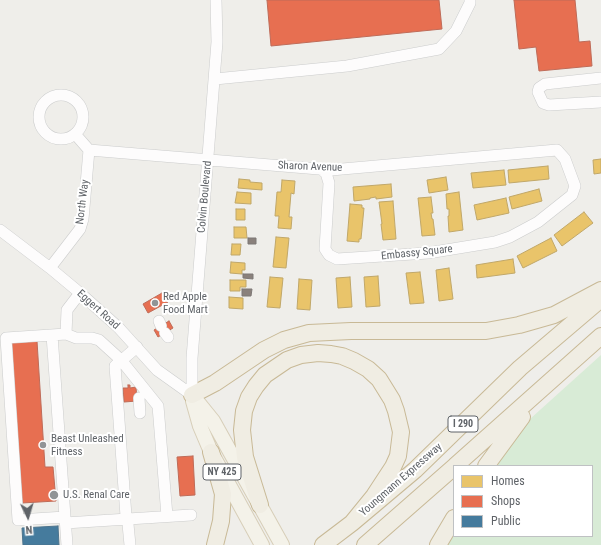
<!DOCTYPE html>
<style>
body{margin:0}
#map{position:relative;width:601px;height:545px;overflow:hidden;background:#efeeea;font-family:"Roboto Condensed",sans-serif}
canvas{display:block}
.legend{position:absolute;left:453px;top:465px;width:140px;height:72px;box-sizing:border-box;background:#fff;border:1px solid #bfc1c3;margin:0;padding:5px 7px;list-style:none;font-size:12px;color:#5f6368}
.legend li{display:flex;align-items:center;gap:8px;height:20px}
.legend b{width:20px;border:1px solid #bfc1c3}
.north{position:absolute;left:8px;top:497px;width:40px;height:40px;-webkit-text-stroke:3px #fff;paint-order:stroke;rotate:175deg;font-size:11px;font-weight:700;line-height:16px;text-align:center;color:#5f6368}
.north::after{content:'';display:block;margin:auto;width:14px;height:18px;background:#5f6368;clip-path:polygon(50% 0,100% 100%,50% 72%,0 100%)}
</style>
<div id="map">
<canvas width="601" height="545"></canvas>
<ul class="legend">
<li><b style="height:11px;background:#e9c46a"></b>Homes</li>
<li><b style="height:11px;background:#e76f51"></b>Shops</li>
<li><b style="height:11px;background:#457b9d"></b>Public</li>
</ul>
<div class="north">N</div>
</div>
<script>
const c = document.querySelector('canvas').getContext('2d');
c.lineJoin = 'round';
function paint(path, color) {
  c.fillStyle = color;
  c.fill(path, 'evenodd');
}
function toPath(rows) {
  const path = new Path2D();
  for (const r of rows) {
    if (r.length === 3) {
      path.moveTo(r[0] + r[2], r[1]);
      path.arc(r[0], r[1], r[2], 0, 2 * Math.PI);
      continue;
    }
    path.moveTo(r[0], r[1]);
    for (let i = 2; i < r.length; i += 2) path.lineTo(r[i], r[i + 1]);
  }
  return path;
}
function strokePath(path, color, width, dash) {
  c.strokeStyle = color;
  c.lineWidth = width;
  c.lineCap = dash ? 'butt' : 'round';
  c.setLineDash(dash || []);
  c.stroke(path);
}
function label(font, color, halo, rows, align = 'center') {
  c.font = font + ' "Roboto Condensed",sans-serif';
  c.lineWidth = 4;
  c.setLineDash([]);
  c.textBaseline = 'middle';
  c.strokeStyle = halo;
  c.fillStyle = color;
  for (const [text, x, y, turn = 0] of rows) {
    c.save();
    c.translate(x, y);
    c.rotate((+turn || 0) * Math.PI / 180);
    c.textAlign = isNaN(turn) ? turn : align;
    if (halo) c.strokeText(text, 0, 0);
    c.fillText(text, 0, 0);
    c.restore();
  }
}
const green = toPath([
 [601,355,601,545,445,545,454,531,454,536,592,536,592,466,492,466,520,428]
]);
const homes = toPath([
 [601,159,601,173,594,174,593,160,601,159],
 [548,166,549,179,509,183,508,170,548,166],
 [504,170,506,185,473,188,471,173,504,170],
 [446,177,448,190,429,193,427,180,446,177],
 [239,179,250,180,250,182,262,183,262,190,238,188,239,179],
 [282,180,295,181,294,194,291,193,289,217,292,217,291,229,278,228,279,216,275,216,277,192,281,192,282,180],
 [391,184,392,197,376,199,376,197,370,198,370,199,354,201,353,187,391,184],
 [539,189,542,201,512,209,509,197,539,189],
 [237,192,251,193,251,204,235,203,237,192],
 [459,192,463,230,449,232,448,216,449,216,449,209,447,209,446,194,459,192],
 [431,197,433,213,431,213,432,219,433,219,435,235,422,236,418,198,431,197],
 [506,198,509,213,477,220,474,205,506,198],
 [393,201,396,239,383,240,381,224,382,224,379,202,393,201],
 [350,204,362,205,362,208,364,208,361,239,359,239,359,242,347,241,350,204],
 [236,209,245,209,245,220,236,220,236,209],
 [584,212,593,223,562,246,554,235,584,212],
 [234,227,246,227,247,238,234,238,234,227],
 [276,237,289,238,286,268,273,267,276,237],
 [551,238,557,251,523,268,517,256,551,238],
 [232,244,241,244,240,255,231,255,232,244],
 [513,259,515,273,477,278,476,265,513,259],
 [231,262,245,263,245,270,242,270,242,274,230,273,231,262],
 [449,268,453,299,439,301,436,270,449,268],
 [420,272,424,303,410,304,406,273,420,272],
 [378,276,380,306,366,307,364,277,378,276],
 [270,277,283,278,280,308,267,307,270,277],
 [350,277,352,307,338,308,336,278,350,277],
 [299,279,312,280,310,310,297,309,299,279],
 [230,280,246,280,246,287,240,287,240,291,230,291,230,280],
 [229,297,243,298,243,309,229,308,229,297]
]);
const shops = toPath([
 [267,0,439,0,442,29,271,46,267,0],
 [514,0,575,0,579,42,590,41,592,66,539,71,536,47,519,49,514,0],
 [162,293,168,302,148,313,143,304,162,293],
 [169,321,173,328,158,337,154,330,169,321],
 [37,341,45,467,53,467,56,501,22,503,11,342,37,341],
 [128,385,130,385,130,388,136,387,137,401,124,402,123,388,128,388,128,385],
 [193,456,195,495,180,496,177,457,193,456]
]);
const public = toPath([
 [58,526,59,545,23,545,22,528,58,526]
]);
const industry = toPath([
 [248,238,256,238,256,244,248,244,248,238],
 [243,274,253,274,253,279,243,278,243,274],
 [242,289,252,289,251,296,242,296,242,289]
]);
const minor = toPath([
 [601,78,545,84,539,88,538,92,543,103,549,105,601,102],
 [215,79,347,66,439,49,456,31,470,3,470,0],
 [61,117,22],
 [75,134,89,150],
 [89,150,331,170,557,150,565,159,575,186,572,195,538,222,510,237,495,242,428,253,337,259,329,255,325,249,329,183,326,173,322,170],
 [0,230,50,268,80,293,118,327,157,370,192,395],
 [50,268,80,229,83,219,89,150],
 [159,321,161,326],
 [165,333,168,337],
 [66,334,76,338,92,338,99,340,121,360,158,406,167,516],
 [52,335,67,545],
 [192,395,192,358,217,42,216,0],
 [139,398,140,413],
 [65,517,18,520,6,338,66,334,67,310,80,293],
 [65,523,191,515],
 [130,545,128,524,126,516,115,366,137,347]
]);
const major = toPath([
 [192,395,213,421,282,545],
 [193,401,200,426,211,452,262,545]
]);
const highway = toPath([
 [192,395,215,383,264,350,284,340,309,333,351,331,486,331,519,325,554,315,601,290],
 [211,452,223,494,221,521,215,545],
 [455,466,601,336],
 [486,466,522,417],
 [260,505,245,457,242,430,244,411,249,397,256,386,265,375,287,360,301,355,318,353,331,354,342,356,354,361,368,369,379,379,392,400,396,411,401,432,398,456,393,467,374,496,352,523],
 [323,545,352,523,415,470,520,368,601,299],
 [365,545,454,467],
 [438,545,454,518]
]);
const markers = [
 [155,303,4,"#919496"],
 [43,445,4,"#919496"],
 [54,495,5,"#919496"]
];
const shields = [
 [463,424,30],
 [222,472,38]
];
const shieldNames = [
 ["I 290",463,424],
 ["NY 425",222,472]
];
const streetNames = [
 ["Sharon Avenue",310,167,2],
 ["Colvin Boulevard",205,197,-85],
 ["North Way",83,202,-83],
 ["Embassy Square",417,253,-6],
 ["Eggert Road",98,310,42],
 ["Youngmann Expressway",401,480,-41]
];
const poiNames = [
 ["Red Apple",163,297],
 ["Food Mart",163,310],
 ["Beast Unleashed",51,439],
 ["Fitness",51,452],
 ["U.S. Renal Care",63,495]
];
paint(green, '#d8ebd6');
paint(homes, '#e9c46a');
strokePath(homes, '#c0a769', 1);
paint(shops, '#e76f51');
strokePath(shops, '#be6b58', 1);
paint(public, '#457b9d');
strokePath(public, '#4d748d', 1);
paint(industry, '#8a817c');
strokePath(industry, '#7d7876', 1);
strokePath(minor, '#cbcccc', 12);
strokePath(major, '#d7ceb8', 16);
strokePath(highway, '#c8b996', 18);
strokePath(minor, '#fdfcfc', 11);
strokePath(major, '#f4f2e9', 14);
strokePath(highway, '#f0ede3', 16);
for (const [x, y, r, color] of markers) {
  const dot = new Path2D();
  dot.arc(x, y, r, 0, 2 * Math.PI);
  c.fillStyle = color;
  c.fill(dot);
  strokePath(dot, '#fff', 1.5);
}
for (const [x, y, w] of shields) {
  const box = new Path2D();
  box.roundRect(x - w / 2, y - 8, w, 16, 3);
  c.fillStyle = '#fff';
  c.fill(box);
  strokePath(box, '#5f6368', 1);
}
label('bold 10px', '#5f6368', null, shieldNames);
label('11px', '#5f6368', '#fff', streetNames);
label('11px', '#5f6368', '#fff', poiNames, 'left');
</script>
